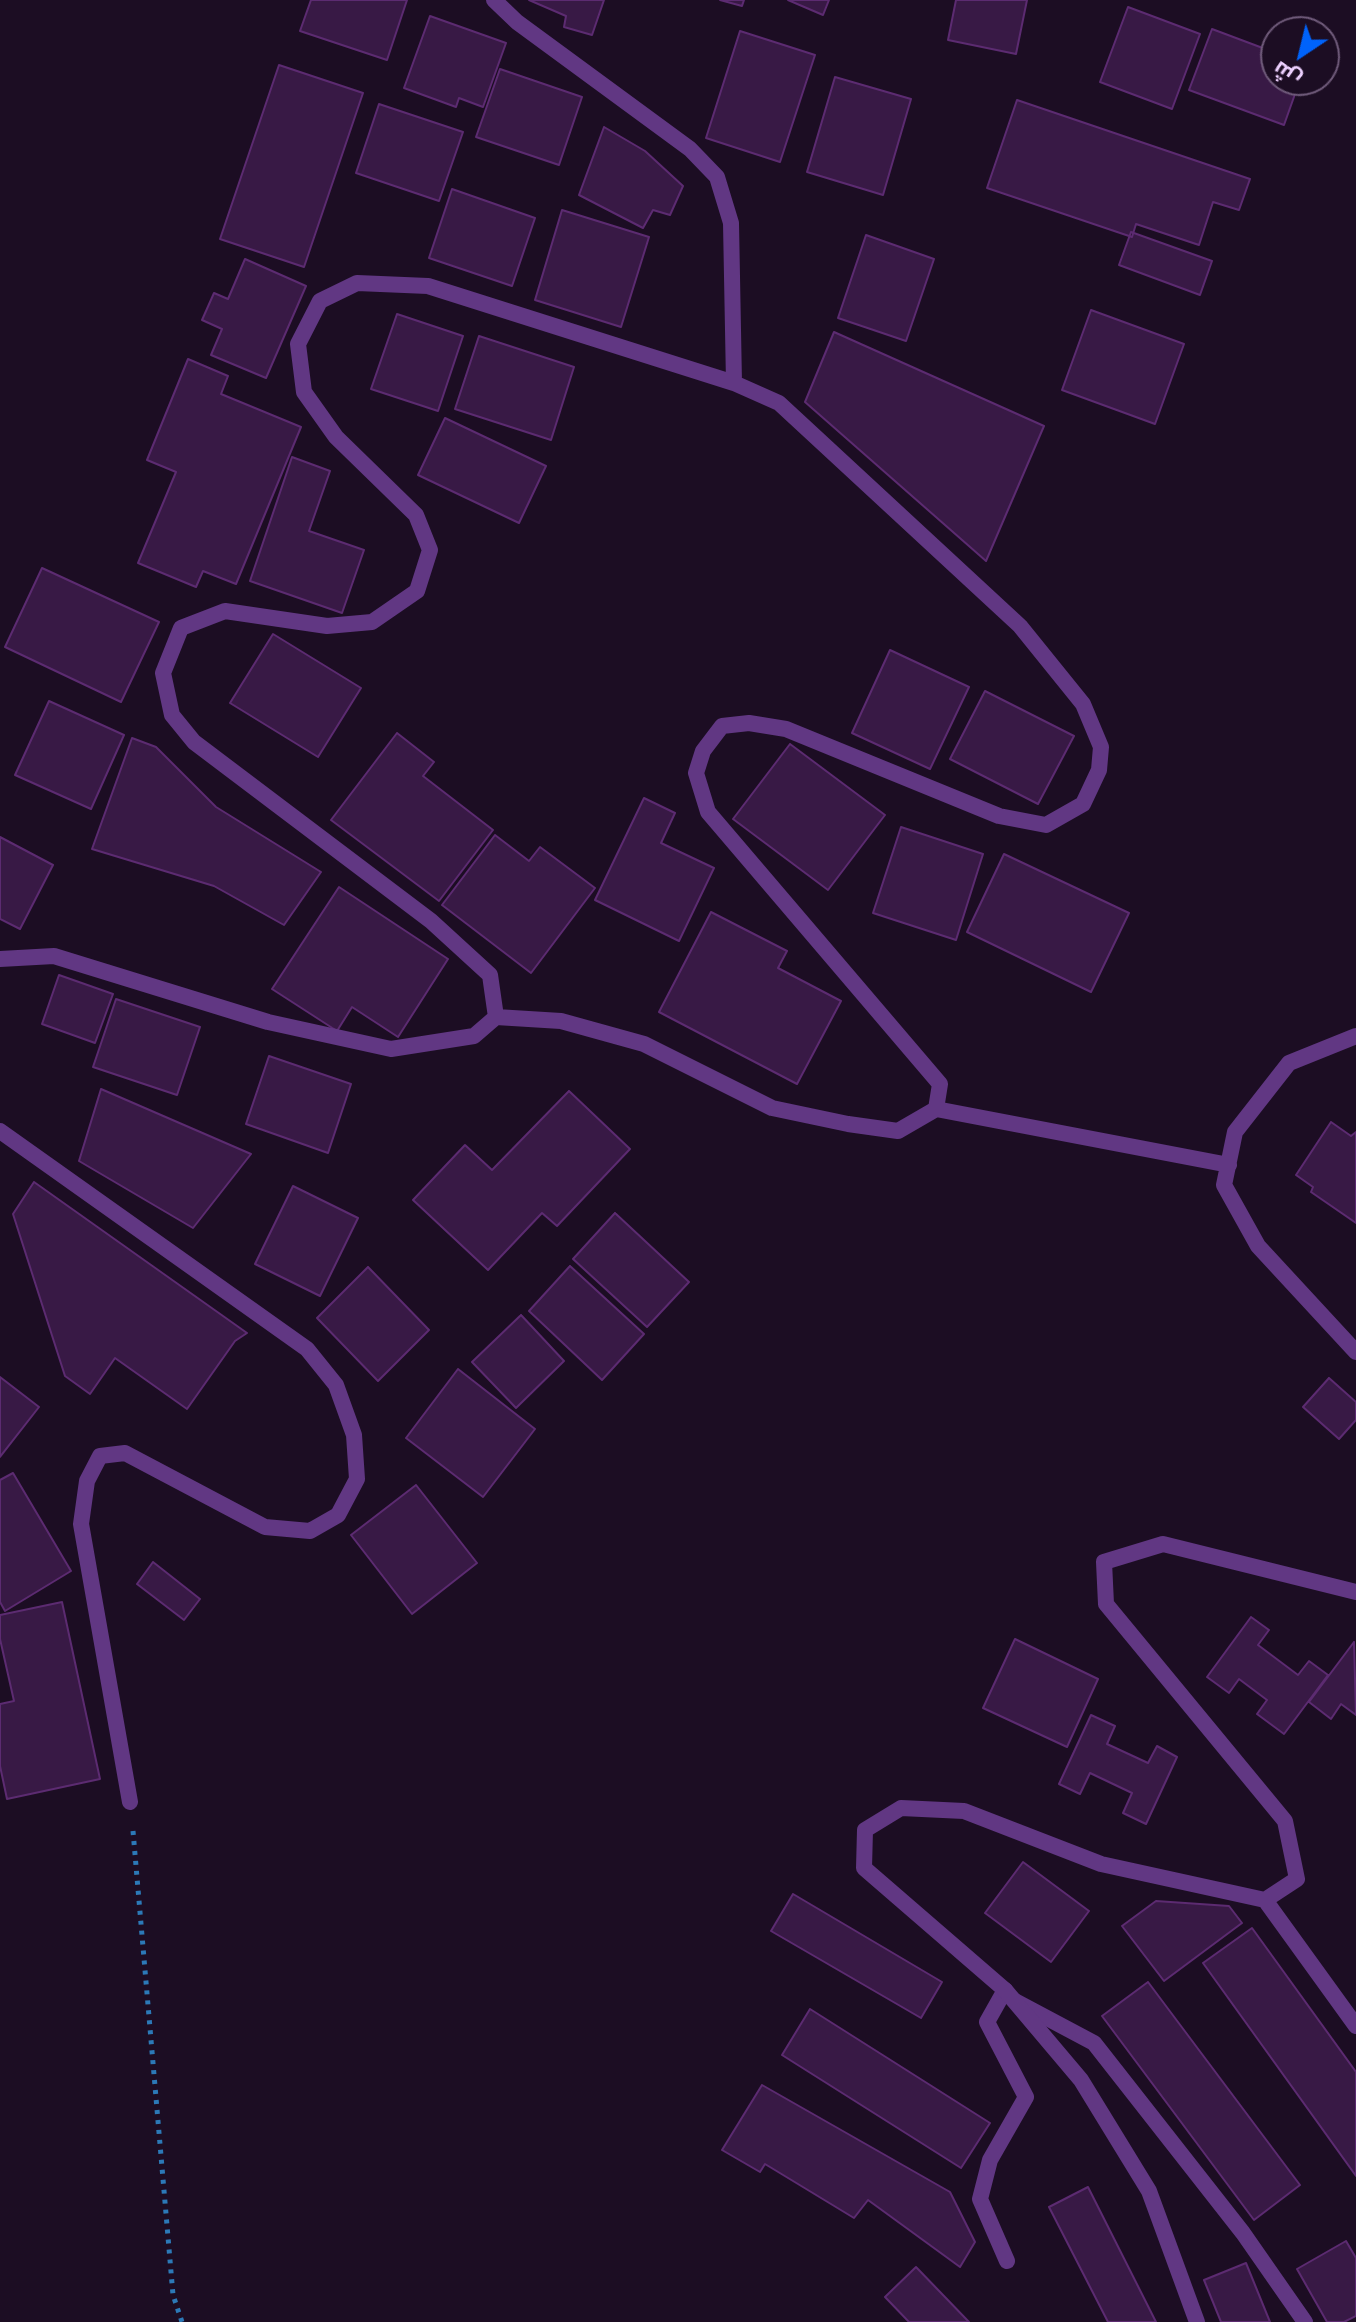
<!DOCTYPE html>
<meta charset="utf-8">
<style>
body{margin:0}
#map{position:relative;width:1356px;height:2322px;overflow:hidden;background:#1c0d23;font-family:"Varela Round",Cairo,sans-serif}
canvas{display:block}
.north{position:absolute;left:1260px;top:16px;width:80px;height:80px;box-sizing:border-box;background:#1c0d23;border:2px solid #705b7b;border-radius:50%;rotate:215deg;font-size:22px;font-weight:700;line-height:32px;text-align:center;color:#edd0ff}
.north::after{content:'';display:block;margin:auto;width:28px;height:36px;background:#0063fb;clip-path:polygon(50% 0,100% 100%,50% 72%,0 100%)}
</style>
<div id="map">
<canvas width="1356" height="2322"></canvas>
<div class="north">ش</div>
</div>
<script>
const c = document.querySelector('canvas').getContext('2d');
c.lineJoin = 'round';
function paint(path, color) {
  c.fillStyle = color;
  c.fill(path, 'evenodd');
}
function toPath(rows) {
  const path = new Path2D();
  for (const r of rows) {
    path.moveTo(r[0], r[1]);
    for (let i = 2; i < r.length; i += 2) path.lineTo(r[i], r[i + 1]);
  }
  return path;
}
function strokePath(path, color, width, dash) {
  c.strokeStyle = color;
  c.lineWidth = width;
  c.lineCap = dash ? 'butt' : 'round';
  c.setLineDash(dash || []);
  c.stroke(path);
}
const building = toPath([
 [311,0,407,0,387,60,300,31,311,0],
 [529,0,604,0,592,35,564,27,566,16,529,0],
 [720,0,744,0,742,6,720,0],
 [788,0,829,0,823,15,788,0],
 [956,0,1027,0,1016,54,948,40,956,0],
 [1128,7,1200,34,1172,109,1100,82,1128,7],
 [430,16,506,43,483,107,459,98,456,107,404,88,430,16],
 [1212,29,1276,53,1276,80,1300,80,1284,125,1189,90,1212,29],
 [740,31,815,55,780,162,706,138,740,31],
 [279,65,363,93,304,267,220,239,279,65],
 [500,69,582,97,559,165,476,137,500,69],
 [835,77,911,99,883,195,807,172,835,77],
 [1017,100,1250,179,1239,210,1213,202,1199,245,1136,224,1132,237,987,188,1017,100],
 [379,104,463,132,439,201,356,173,379,104],
 [604,127,645,151,683,186,670,215,653,210,643,228,579,195,604,127],
 [452,189,535,218,512,286,429,258,452,189],
 [562,210,649,237,621,327,535,300,562,210],
 [1131,232,1212,261,1200,295,1119,265,1131,232],
 [866,235,934,259,906,341,838,318,866,235],
 [245,259,306,286,266,378,211,355,222,329,202,320,214,293,228,299,245,259],
 [1091,310,1184,344,1155,424,1062,390,1091,310],
 [397,314,463,336,438,411,371,389,397,314],
 [834,332,1044,426,986,561,805,402,834,332],
 [479,336,574,367,551,440,455,409,479,336],
 [188,359,228,376,221,394,301,427,236,584,203,571,196,587,138,563,176,472,147,460,188,359],
 [445,418,546,466,519,523,418,475,445,418],
 [292,457,330,471,309,531,364,550,342,613,250,581,292,457],
 [42,568,159,622,121,702,5,647,42,568],
 [273,634,361,688,318,757,230,703,273,634],
 [890,650,969,687,930,769,852,733,890,650],
 [985,691,1074,736,1038,804,950,759,985,691],
 [49,701,124,735,91,809,15,775,49,701],
 [397,733,434,762,423,776,493,830,439,901,331,820,397,733],
 [132,738,156,747,216,807,321,872,284,925,214,886,92,849,132,738],
 [790,744,885,815,828,890,733,819,790,744],
 [644,798,675,813,661,843,714,868,679,941,595,900,644,798],
 [901,827,983,854,956,940,873,913,901,827],
 [495,835,529,861,540,847,595,888,531,973,442,905,495,835],
 [0,837,53,865,20,929,0,919,0,837],
 [1004,854,1129,913,1091,992,967,932,1004,854],
 [339,887,448,959,398,1037,352,1007,337,1031,272,989,339,887],
 [711,912,787,951,778,968,841,1001,797,1084,659,1012,711,912],
 [59,975,113,994,95,1043,42,1024,59,975],
 [116,999,200,1027,177,1095,93,1067,116,999],
 [269,1056,351,1084,328,1153,246,1124,269,1056],
 [101,1089,251,1154,193,1228,79,1161,101,1089],
 [569,1091,630,1149,557,1226,542,1213,488,1270,413,1200,465,1145,492,1170,569,1091],
 [1331,1122,1351,1136,1356,1132,1356,1223,1311,1192,1313,1187,1296,1175,1331,1122],
 [34,1182,247,1333,235,1341,187,1409,115,1358,90,1394,65,1376,13,1214,34,1182],
 [293,1186,358,1218,320,1296,255,1264,293,1186],
 [615,1213,689,1282,647,1327,573,1259,615,1213],
 [570,1266,644,1334,602,1380,529,1311,570,1266],
 [368,1267,429,1330,378,1381,317,1318,368,1267],
 [521,1315,564,1361,516,1408,472,1362,521,1315],
 [458,1369,535,1429,483,1497,406,1438,458,1369],
 [0,1377,39,1407,0,1457,0,1377],
 [1329,1378,1356,1402,1356,1420,1339,1439,1303,1407,1329,1378],
 [13,1473,71,1571,5,1611,0,1602,0,1480,13,1473],
 [416,1485,477,1563,412,1614,351,1535,416,1485],
 [153,1562,200,1599,184,1620,137,1584,153,1562],
 [62,1602,100,1779,7,1799,0,1766,0,1704,14,1701,0,1639,0,1615,62,1602],
 [1251,1617,1269,1630,1258,1645,1298,1675,1309,1661,1328,1675,1284,1734,1257,1714,1267,1700,1239,1679,1229,1693,1207,1677,1251,1617],
 [1015,1639,1098,1679,1067,1747,983,1708,1015,1639],
 [1354,1642,1356,1715,1341,1704,1331,1719,1309,1702,1354,1642],
 [1091,1715,1115,1726,1107,1744,1148,1763,1157,1746,1177,1757,1146,1824,1123,1813,1132,1793,1090,1773,1080,1794,1059,1784,1091,1715],
 [1023,1862,1089,1911,1051,1962,985,1913,1023,1862],
 [793,1894,942,1982,921,2018,771,1931,793,1894],
 [1156,1901,1229,1906,1242,1923,1164,1981,1122,1926,1156,1901],
 [1252,1928,1356,2072,1356,2176,1203,1963,1252,1928],
 [1148,1982,1300,2185,1254,2220,1102,2016,1148,1982],
 [810,2009,990,2123,961,2168,782,2055,810,2009],
 [762,2085,950,2192,975,2242,960,2267,868,2200,854,2218,765,2164,760,2172,722,2150,762,2085],
 [1088,2187,1156,2322,1108,2322,1049,2207,1088,2187],
 [1346,2241,1356,2258,1356,2316,1344,2322,1327,2322,1297,2269,1346,2241],
 [1246,2263,1270,2322,1221,2322,1204,2280,1246,2263],
 [916,2267,969,2322,909,2322,885,2297,916,2267]
]);
const path = toPath([
 [133,1831,173,2295,182,2322]
]);
const service = toPath([
 [1005,1990,987,2022,1026,2097,990,2160,980,2199,1007,2261],
 [1015,2001,1094,2043,1243,2233,1305,2322]
]);
const minor = toPath([
 [494,0,517,22,690,149,717,177,731,223,734,383],
 [0,959,54,956,268,1022,391,1049,474,1036,496,1017,561,1021,644,1044,772,1108,848,1124,898,1131,936,1109,940,1084,708,812,696,773,703,751,722,726,749,723,786,729,999,816,1046,825,1083,804,1099,770,1101,747,1083,704,1020,626,779,403,734,383,428,286,357,283,320,301,298,344,304,392,336,437,416,515,430,550,417,591,372,622,327,626,225,611,181,628,163,673,172,715,194,742,431,921,490,975,496,1017],
 [1356,1036,1289,1063,1235,1132,1224,1185,1258,1246,1356,1352],
 [936,1109,1229,1165],
 [0,1131,307,1349,336,1385,354,1435,357,1479,338,1515,310,1531,265,1527,125,1453,100,1456,87,1481,81,1524,130,1802],
 [1265,1900,1356,2026],
 [1197,2322,1149,2191,1081,2080,1005,1990,864,1868,865,1830,901,1808,964,1811,1101,1864,1265,1900,1297,1879,1285,1821,1106,1604,1104,1562,1163,1544,1356,1592]
]);
paint(building, '#381945');
strokePath(building, '#5c2b71', 2);
strokePath(path, '#2c79b7', 5, [4, 6]);
strokePath(service, '#613783', 16);
strokePath(minor, '#613783', 16);
</script>
